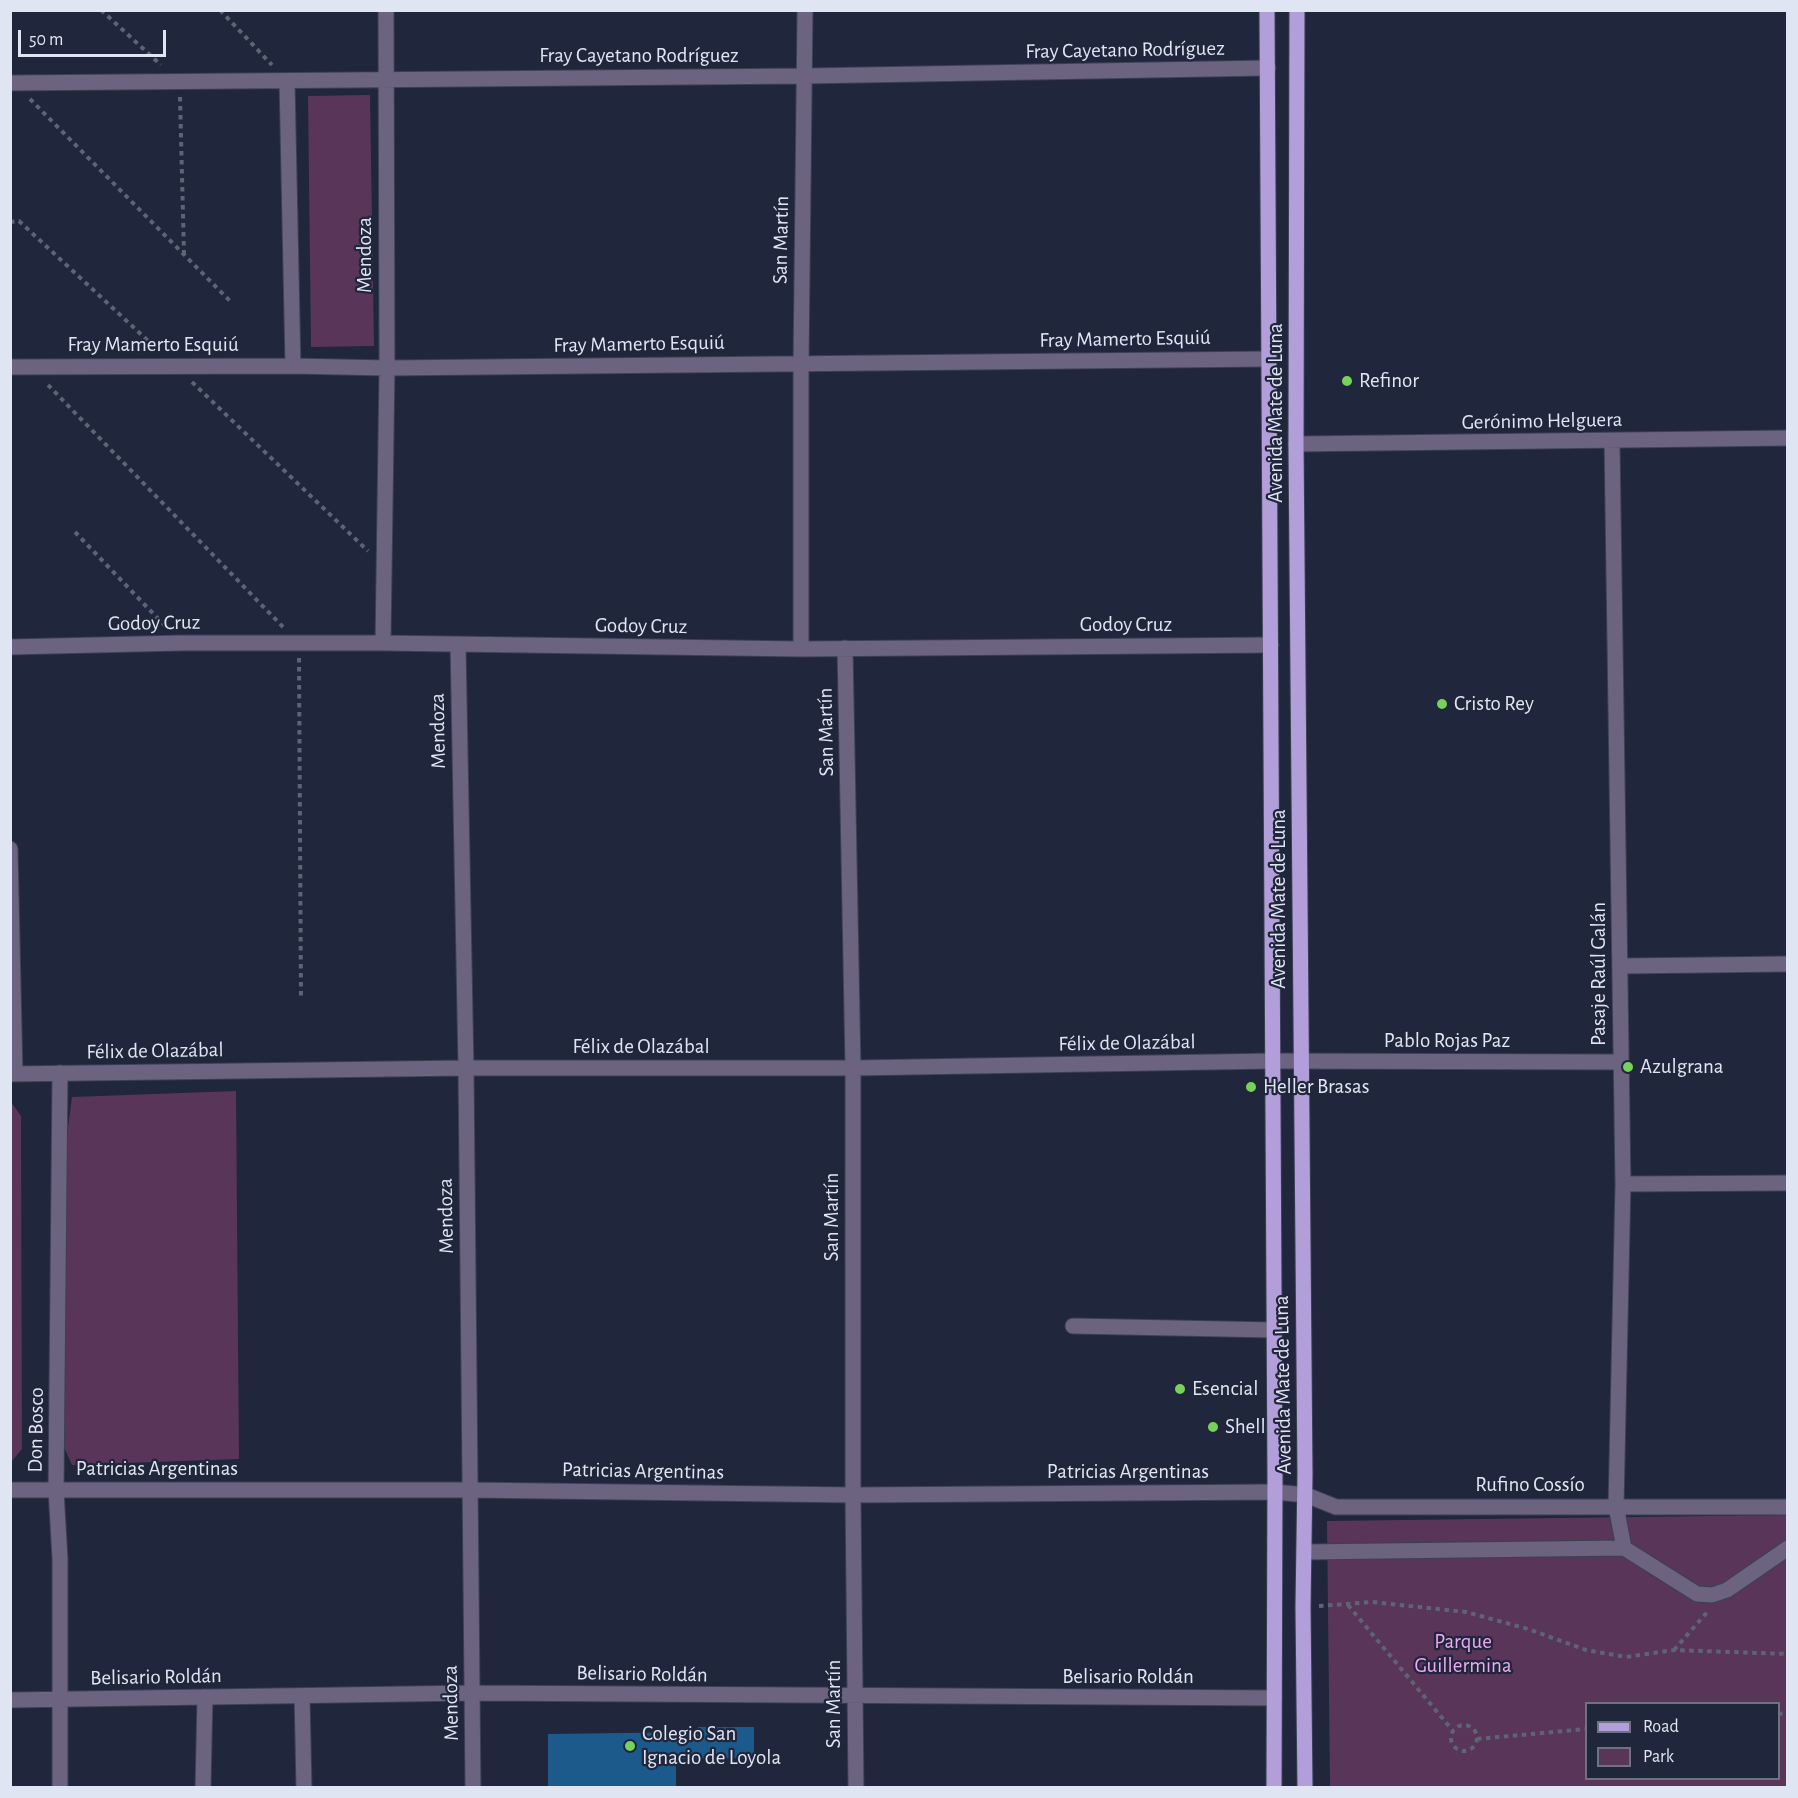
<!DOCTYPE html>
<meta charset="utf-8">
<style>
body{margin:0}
#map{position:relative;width:1798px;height:1798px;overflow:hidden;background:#20263b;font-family:"Alegreya Sans",sans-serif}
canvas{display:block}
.frame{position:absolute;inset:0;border:12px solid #e0e5f3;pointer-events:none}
.legend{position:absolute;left:1585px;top:1702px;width:195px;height:78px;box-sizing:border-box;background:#20263b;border:2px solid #6d7285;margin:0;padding:8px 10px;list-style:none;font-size:18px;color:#e0e5f3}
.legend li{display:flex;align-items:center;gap:12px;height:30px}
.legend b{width:30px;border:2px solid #6d7285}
.scale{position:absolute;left:18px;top:30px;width:148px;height:27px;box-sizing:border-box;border:3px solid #e0e5f3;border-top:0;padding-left:8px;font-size:18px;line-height:21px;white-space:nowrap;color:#e0e5f3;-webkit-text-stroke:4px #20263b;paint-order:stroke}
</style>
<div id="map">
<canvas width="1798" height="1798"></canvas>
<div class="frame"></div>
<ul class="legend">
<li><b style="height:8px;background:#b29fd9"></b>Road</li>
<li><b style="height:16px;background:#583559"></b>Park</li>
</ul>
<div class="scale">50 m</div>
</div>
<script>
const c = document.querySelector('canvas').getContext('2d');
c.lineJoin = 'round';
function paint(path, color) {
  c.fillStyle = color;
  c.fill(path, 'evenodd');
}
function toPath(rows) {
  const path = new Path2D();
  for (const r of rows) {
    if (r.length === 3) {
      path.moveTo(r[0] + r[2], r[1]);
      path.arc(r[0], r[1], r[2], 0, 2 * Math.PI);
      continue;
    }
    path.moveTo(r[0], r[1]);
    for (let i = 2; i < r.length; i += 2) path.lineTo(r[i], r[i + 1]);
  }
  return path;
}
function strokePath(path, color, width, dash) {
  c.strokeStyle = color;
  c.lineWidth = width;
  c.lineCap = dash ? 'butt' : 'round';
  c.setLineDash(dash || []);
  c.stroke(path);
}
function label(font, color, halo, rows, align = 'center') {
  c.font = font + ' "Alegreya Sans",sans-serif';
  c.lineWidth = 4.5;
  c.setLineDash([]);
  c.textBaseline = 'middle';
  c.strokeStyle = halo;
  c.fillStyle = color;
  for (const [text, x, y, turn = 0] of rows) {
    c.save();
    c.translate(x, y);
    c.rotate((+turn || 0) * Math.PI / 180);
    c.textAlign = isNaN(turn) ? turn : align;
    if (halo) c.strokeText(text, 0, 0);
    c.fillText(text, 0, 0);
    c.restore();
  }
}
const green = toPath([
 [370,95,374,346,311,347,308,96],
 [236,1091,239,1459,72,1465,63,1445,65,1149,72,1097],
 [11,1102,21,1116,22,1449,11,1462],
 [1787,1515,1787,1787,1330,1787,1327,1521],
 [1586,1704,1778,1704,1778,1778,1586,1778]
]);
const building = toPath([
 [698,1727,754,1727,754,1758,676,1759,676,1788,548,1788,548,1734,698,1732]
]);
const path = toPath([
 [101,10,161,65],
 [220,10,272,65],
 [180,97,184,254],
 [30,99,230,301],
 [10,222,19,221,158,350],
 [192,382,368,551],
 [48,385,283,627],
 [75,532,166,627],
 [299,658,301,999],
 [1348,1605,1453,1731],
 [1319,1606,1372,1602,1466,1612,1528,1629,1586,1650,1626,1657,1674,1650,1788,1654],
 [1674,1650,1709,1610],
 [1778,1714,1788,1713],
 [1464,1738,13],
 [1477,1739,1586,1729]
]);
const minor = toPath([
 [287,81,293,366],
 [10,83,804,76,1268,68],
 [10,367,293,366,387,368,1268,359],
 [1612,441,1623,1184,1616,1506,1624,1548,1697,1594,1712,1595,1727,1590,1788,1548],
 [1296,444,1788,438],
 [383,643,387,368,386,10],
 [458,645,466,1068,473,1788],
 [10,647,181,643,383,643,801,649,1271,645],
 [845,648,853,1068,853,1495,856,1788],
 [801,649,801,364,805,10],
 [10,849,15,1074],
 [1621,966,1788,964],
 [60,1073,56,1490,60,1559,60,1788],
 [10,1074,466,1068,853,1068,1272,1061,1621,1062],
 [1623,1184,1788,1183],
 [1073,1326,1274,1330],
 [10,1490,470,1490,853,1495,1275,1492,1306,1495,1336,1507,1788,1507],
 [1304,1552,1624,1548],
 [302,1696,304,1788],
 [10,1700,472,1693,1274,1698],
 [203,1788,205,1697]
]);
const major = toPath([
 [1267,10,1275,1475,1274,1788],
 [1297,10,1296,444,1305,1474,1303,1607,1305,1788]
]);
const markers = [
 [1347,381,6,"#77d259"],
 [1442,704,6,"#77d259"],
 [1628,1067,6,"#77d259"],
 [1251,1087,6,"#77d259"],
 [1180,1389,6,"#77d259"],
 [1213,1427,6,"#77d259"],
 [630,1746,6,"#77d259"]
];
const streetNames = [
 ["Fray Cayetano Rodríguez",1125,50,-1],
 ["Fray Cayetano Rodríguez",639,56],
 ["San Martín",781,240,-89],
 ["Mendoza",365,255,-90],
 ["Fray Mamerto Esquiú",1125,339,-1],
 ["Fray Mamerto Esquiú",639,344,-1],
 ["Fray Mamerto Esquiú",153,345],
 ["Avenida Mate de Luna",1276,413,-90],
 ["Gerónimo Helguera",1542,421,-1],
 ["Godoy Cruz",154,623,-1],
 ["Godoy Cruz",1126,625],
 ["Godoy Cruz",641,626,1],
 ["Mendoza",438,731,-91],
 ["San Martín",826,732,-91],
 ["Avenida Mate de Luna",1279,899,-90],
 ["Pasaje Raúl Galán",1599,974,-90],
 ["Pablo Rojas Paz",1447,1041],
 ["Félix de Olazábal",1127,1043,-1],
 ["Félix de Olazábal",641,1047],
 ["Félix de Olazábal",155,1051,-1],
 ["Mendoza",446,1216,-91],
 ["San Martín",832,1217,-90],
 ["Avenida Mate de Luna",1283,1385,-91],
 ["Don Bosco",36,1430,-89],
 ["Patricias Argentinas",157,1469],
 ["Patricias Argentinas",643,1471,1],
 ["Patricias Argentinas",1128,1472],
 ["Rufino Cossío",1530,1485],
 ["Belisario Roldán",642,1674,1],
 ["Belisario Roldán",156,1677,-1],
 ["Belisario Roldán",1128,1677],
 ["Mendoza",451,1703,-91],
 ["San Martín",834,1704,-90]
];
const poiNames = [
 ["Refinor",1359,381],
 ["Cristo Rey",1454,704],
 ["Azulgrana",1640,1067],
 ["Heller Brasas",1263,1087],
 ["Esencial",1192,1389],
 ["Shell",1225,1427],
 ["Colegio San",642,1734],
 ["Ignacio de Loyola",642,1758]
];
const parkNames = [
 ["Parque",1463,1642],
 ["Guillermina",1463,1666]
];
paint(green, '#583559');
paint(building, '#1b5a8a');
strokePath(minor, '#3b4155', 17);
strokePath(major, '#3b4155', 17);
strokePath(path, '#5e6477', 4, [4.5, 4.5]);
strokePath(minor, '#6c6380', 15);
strokePath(major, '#b29fd9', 15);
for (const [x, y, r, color] of markers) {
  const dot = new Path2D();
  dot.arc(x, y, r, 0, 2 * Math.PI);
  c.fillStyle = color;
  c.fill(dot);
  strokePath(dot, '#20263b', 2);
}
label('21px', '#e0e5f3', '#20263b', streetNames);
label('21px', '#e0e5f3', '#20263b', poiNames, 'left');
label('21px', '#f1a7f2', '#20263b', parkNames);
</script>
